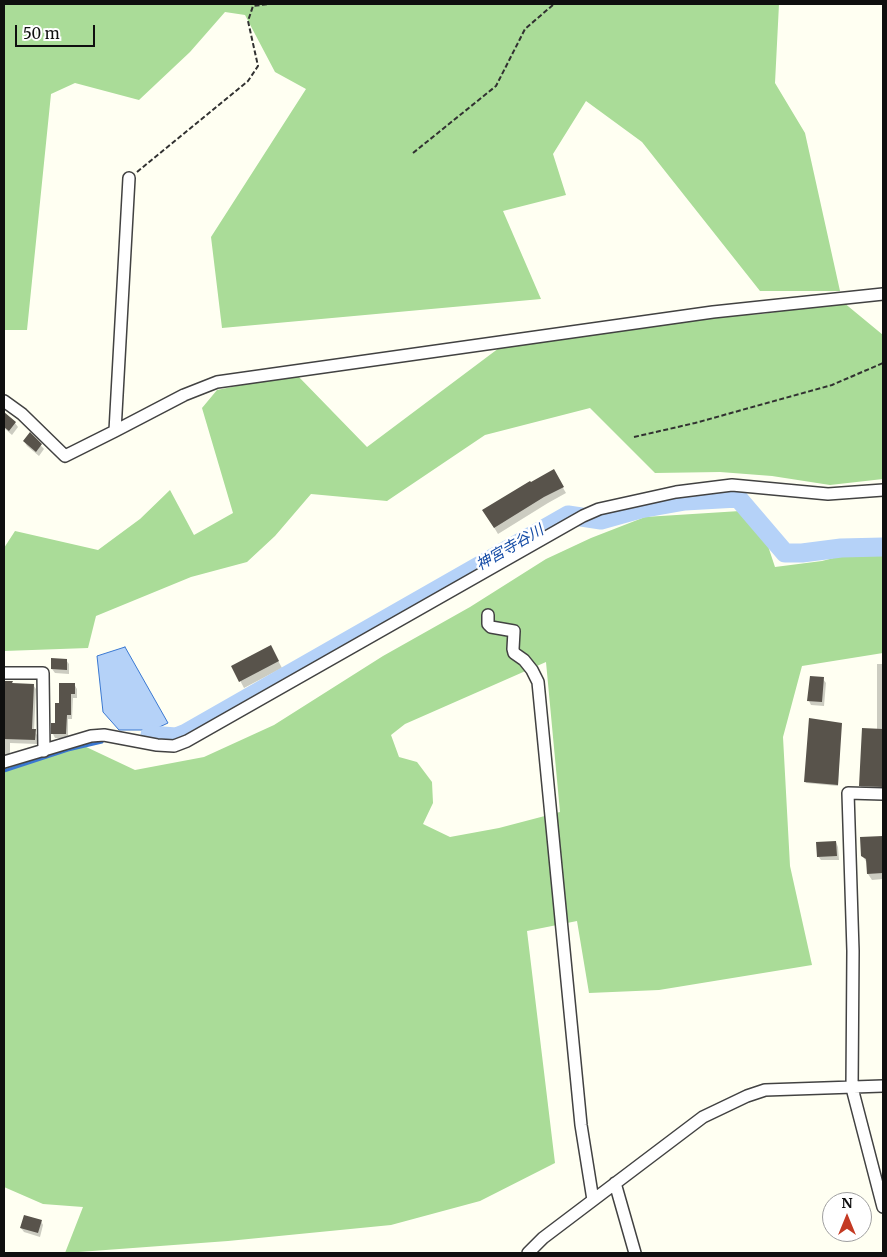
<!DOCTYPE html>
<meta charset="utf-8">
<style>
body{margin:0}
#map{position:relative;width:887px;height:1257px;overflow:hidden;background:#fffff2;font-family:Merriweather,serif}
canvas{display:block}
.frame{position:absolute;inset:0;border:5px solid #0f0f0f;pointer-events:none}
.north{position:absolute;left:822px;top:1192px;width:50px;height:50px;box-sizing:border-box;background:#fff;border:1px solid #9f9f9f;border-radius:50%;rotate:0deg;font-size:14px;font-weight:700;line-height:20px;text-align:center;color:#0f0f0f}
.north::after{content:'';display:block;margin:auto;width:18px;height:22px;background:#c43a23;clip-path:polygon(50% 0,100% 100%,50% 72%,0 100%)}
.scale{position:absolute;left:15px;top:25px;width:80px;height:22px;box-sizing:border-box;border:2px solid #0f0f0f;border-top:0;padding-left:6px;font-size:15px;line-height:18px;white-space:nowrap;color:#0f0f0f;-webkit-text-stroke:4px #fff;paint-order:stroke}
</style>
<div id="map">
<canvas width="887" height="1257"></canvas>
<div class="frame"></div>
<div class="north">N</div>
<div class="scale">50 m</div>
</div>
<script>
const c = document.querySelector('canvas').getContext('2d');
c.lineJoin = 'round';
function paint(path, color) {
  c.fillStyle = color;
  c.fill(path, 'evenodd');
}
function toPath(rows) {
  const path = new Path2D();
  for (const r of rows) {
    path.moveTo(r[0], r[1]);
    for (let i = 2; i < r.length; i += 2) path.lineTo(r[i], r[i + 1]);
  }
  return path;
}
function strokePath(path, color, width, dash) {
  c.strokeStyle = color;
  c.lineWidth = width;
  c.lineCap = dash ? 'butt' : 'round';
  c.setLineDash(dash || []);
  c.stroke(path);
}
function label(font, color, halo, rows, align = 'center') {
  c.font = font + ' Merriweather,"Noto Sans JP",serif';
  c.lineWidth = 5;
  c.setLineDash([]);
  c.textBaseline = 'middle';
  c.strokeStyle = halo;
  c.fillStyle = color;
  for (const [text, x, y, turn = 0] of rows) {
    c.save();
    c.translate(x, y);
    c.rotate((+turn || 0) * Math.PI / 180);
    c.textAlign = isNaN(turn) ? turn : align;
    if (halo) c.strokeText(text, 0, 0);
    c.fillText(text, 0, 0);
    c.restore();
  }
}
const forest = toPath([
 [4,4,779,4,775,83,805,133,840,291,760,291,642,142,586,101,553,154,566,195,503,211,541,299,222,328,211,237,306,89,275,72,245,15,225,12,190,52,139,100,75,83,51,94,27,330,4,330],
 [843,302,883,335,883,479,830,485,772,476,720,472,655,473,590,408,485,435,387,501,311,494,275,536,247,562,191,577,96,616,88,648,4,651,4,548,15,531,98,550,140,519,170,490,194,535,233,513,202,408,217,390,296,374,367,447,499,348,630,321,762,314],
 [756,510,775,567,822,561,883,545,883,653,802,666,783,737,790,866,812,965,659,990,589,993,577,921,527,931,555,1163,480,1201,391,1225,228,1241,65,1253,83,1207,43,1204,4,1187,4,766,82,745,135,770,204,757,274,725,383,656,470,607,546,559,591,538,645,517],
 [546,662,560,812,499,828,450,837,423,824,433,803,432,782,417,762,399,757,391,735,405,724]
]);
const water = toPath([
 [125,647,168,723,153,730,119,730,103,712,97,656,125,647]
]);
const shadow = toPath([
 [4,413,15,423,18,427,12,435,4,428],
 [30,434,44,449,39,456,27,446,24,441],
 [553,471,566,493,548,503,498,534,484,511],
 [271,647,282,668,244,688,233,667],
 [66,660,69,664,69,674,55,673,52,669],
 [877,664,883,664,883,789,861,787,860,785,877,730],
 [823,679,826,683,824,706,811,705,809,701],
 [4,682,12,682,13,685,33,685,36,689,34,731,37,735,37,744,10,743,10,757,4,756],
 [74,684,77,689,77,698,73,698,72,719,68,719,68,738,55,738,53,734,60,705],
 [841,724,838,786,806,783,805,781],
 [883,837,883,879,872,880,868,874,867,863,862,855,861,838],
 [836,842,838,847,839,860,821,860,818,856],
 [41,1221,43,1225,40,1237,24,1232,21,1228]
]);
const stream = toPath([
 [4,771,68,750,102,742]
]);
const river = toPath([
 [150,735,176,737,186,733,568,515,601,520,640,509,685,501,738,498,785,553,802,553,841,548,883,547]
]);
const building = toPath([
 [4,412,16,422,9,431,4,427],
 [30,432,42,444,36,452,23,441],
 [554,469,564,487,544,497,494,528,482,510,530,481,531,482],
 [271,645,279,661,239,682,231,666],
 [51,658,67,659,67,670,51,669],
 [810,676,824,677,822,702,807,701],
 [4,681,13,681,12,683,34,684,32,729,36,729,35,740,4,739],
 [59,683,75,683,75,694,71,694,71,715,67,715,66,734,51,734,51,723,55,723,55,703,59,703],
 [809,718,842,723,838,785,804,782],
 [862,728,883,729,883,787,859,786],
 [883,836,883,873,867,874,866,859,861,856,860,837],
 [836,841,837,856,817,857,816,842],
 [24,1215,42,1220,38,1233,20,1228]
]);
const path = toPath([
 [413,153,496,86,525,29,554,4],
 [137,172,248,81,258,66,248,21,253,6,269,4],
 [634,437,695,423,832,385,883,363]
]);
const minor = toPath([
 [4,401,22,414,65,456,115,431,184,395,217,382,713,312,883,294],
 [115,431,129,178],
 [488,615,488,624,491,627,514,631,513,649,514,653,524,660,532,670,538,682,581,1125,593,1200],
 [4,673,43,673,44,751],
 [4,762,91,736,104,735,157,745,174,746,187,741,583,516,599,509,676,492,732,485,828,494,883,490],
 [883,794,848,793,853,951,852,1088,883,1207],
 [615,1183,635,1253],
 [528,1253,543,1238,703,1117,747,1096,765,1090,883,1086]
]);
const waterNames = [
 ["神宮寺谷川",510,548,-30]
];
paint(forest, '#aadc98');
paint(water, '#b5d2f8');
strokePath(water, '#3a78d1', 1);
paint(shadow, '#0003');
strokePath(stream, '#3a78d1', 3);
strokePath(river, '#b5d2f8', 19);
paint(building, '#58534b');
strokePath(minor, '#424242', 14);
strokePath(path, '#313131', 2, [5, 2.5]);
strokePath(minor, '#fff', 11);
label('italic 15px', '#144ba5', '#fff', waterNames);
</script>
